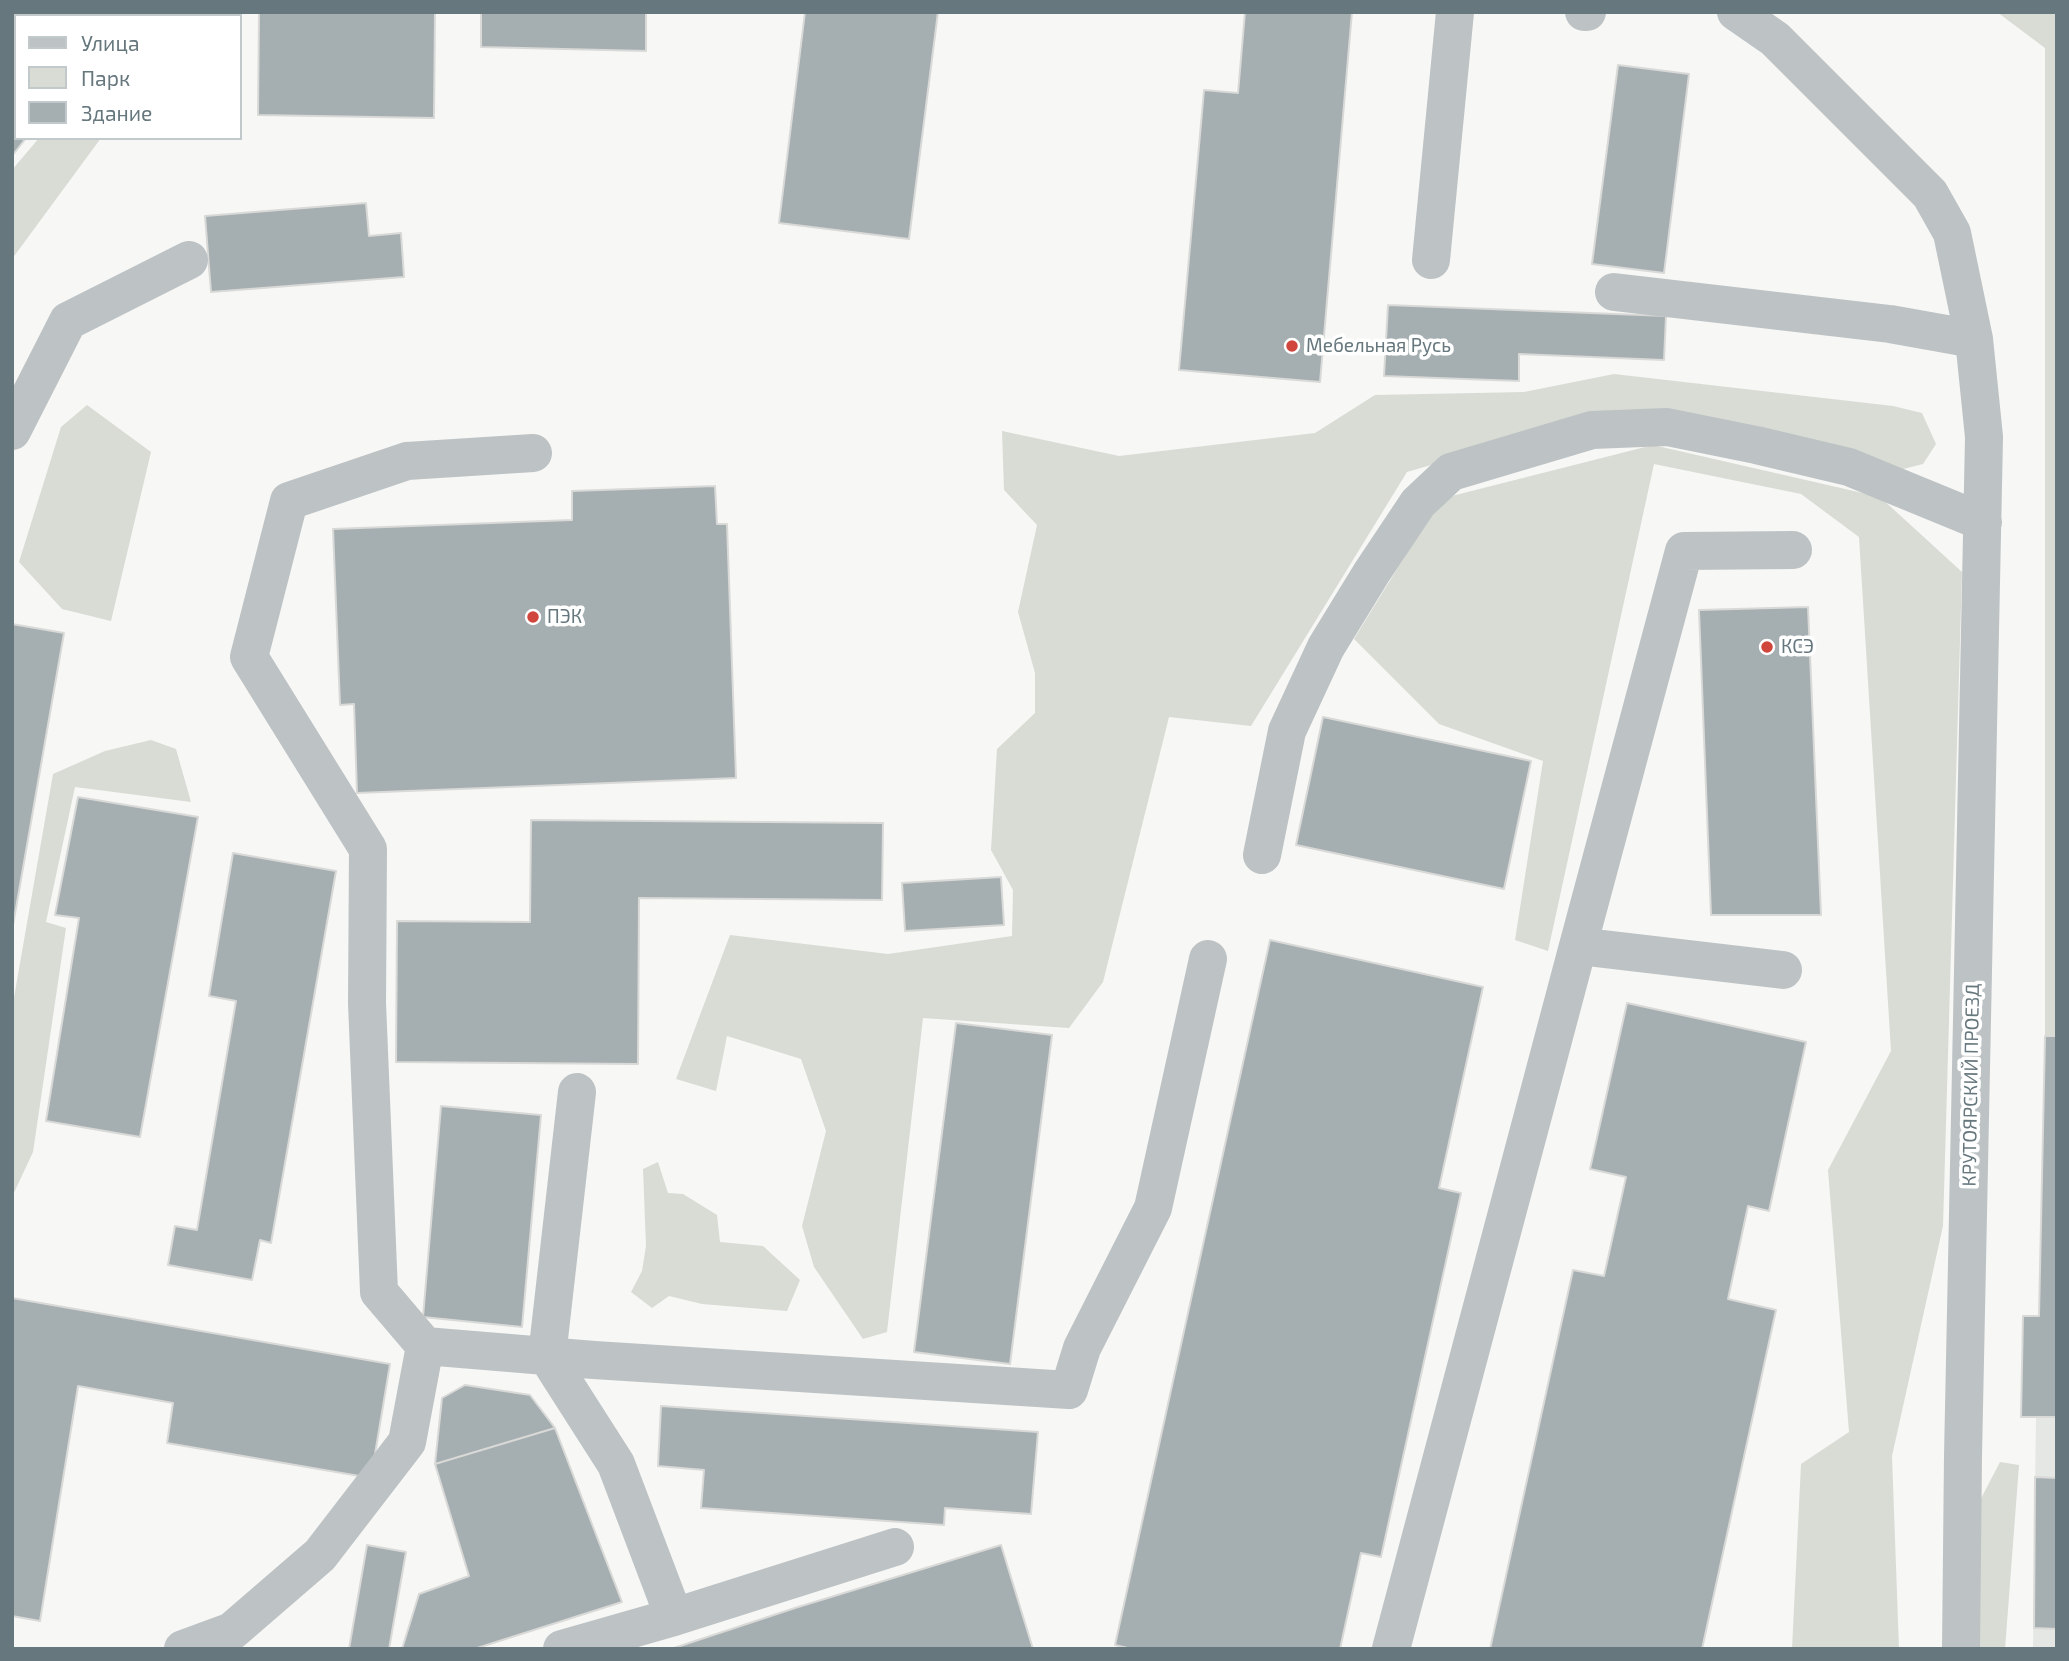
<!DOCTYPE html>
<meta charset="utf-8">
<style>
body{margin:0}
#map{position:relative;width:2069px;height:1661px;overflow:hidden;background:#f7f7f5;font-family:"Exo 2",sans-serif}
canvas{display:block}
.frame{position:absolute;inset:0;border:14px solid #66777d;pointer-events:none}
.legend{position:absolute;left:14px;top:14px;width:228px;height:126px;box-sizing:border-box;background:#fff;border:2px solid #c2c9cb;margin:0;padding:9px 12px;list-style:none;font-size:21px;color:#66777d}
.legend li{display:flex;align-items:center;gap:14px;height:35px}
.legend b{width:35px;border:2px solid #c2c9cb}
</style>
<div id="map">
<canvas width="2069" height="1661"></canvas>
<div class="frame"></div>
<ul class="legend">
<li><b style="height:9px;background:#bdc2c4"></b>Улица</li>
<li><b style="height:19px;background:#d8dcd5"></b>Парк</li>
<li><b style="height:19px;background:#a5aeb1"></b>Здание</li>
</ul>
</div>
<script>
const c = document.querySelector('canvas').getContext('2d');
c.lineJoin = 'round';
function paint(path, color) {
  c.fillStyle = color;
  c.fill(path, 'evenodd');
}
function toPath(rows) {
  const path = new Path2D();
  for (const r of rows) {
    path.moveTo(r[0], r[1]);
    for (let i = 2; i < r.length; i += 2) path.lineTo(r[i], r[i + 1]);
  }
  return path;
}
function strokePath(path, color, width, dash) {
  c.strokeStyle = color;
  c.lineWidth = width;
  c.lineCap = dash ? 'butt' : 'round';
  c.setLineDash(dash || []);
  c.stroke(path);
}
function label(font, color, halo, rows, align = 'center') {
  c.font = font + ' "Exo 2",sans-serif';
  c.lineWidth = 7;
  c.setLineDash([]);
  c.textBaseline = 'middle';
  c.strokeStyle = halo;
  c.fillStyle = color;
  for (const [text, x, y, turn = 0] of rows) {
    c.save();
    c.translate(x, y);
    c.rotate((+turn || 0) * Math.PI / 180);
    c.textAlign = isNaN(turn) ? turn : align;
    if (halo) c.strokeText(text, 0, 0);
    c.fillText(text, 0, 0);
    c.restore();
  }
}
const built = toPath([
 [2045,1036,2057,1036,2057,1649,2033,1649,2036,1417,2021,1417,2023,1316,2039,1316]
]);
const green = toPath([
 [1997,12,2057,12,2057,1036,2045,1036,2045,48],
 [39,138,101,138,12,259,12,170],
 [1614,374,1893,406,1922,413,1936,444,1923,464,1895,471,1601,415,1407,472,1251,726,1169,717,1103,982,1069,1028,923,1018,887,1332,863,1339,814,1267,802,1226,826,1131,801,1059,727,1036,716,1091,676,1079,730,935,888,954,1012,936,1013,890,991,850,997,749,1035,713,1035,673,1018,612,1037,525,1004,490,1002,431,1119,456,1315,433,1375,395,1524,392],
 [87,405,151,452,111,621,62,609,19,562,61,427],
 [1653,445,1880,497,1962,572,1943,1226,1892,1456,1899,1649,1792,1649,1801,1464,1849,1432,1828,1170,1891,1051,1859,537,1801,494,1654,464,1548,951,1515,940,1543,761,1439,724,1354,639,1440,499],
 [151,740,176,749,191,802,75,787,46,922,66,928,33,1152,12,1197,12,1009,53,774,105,751],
 [658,1162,668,1193,683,1194,717,1215,720,1242,763,1246,800,1280,787,1311,702,1304,669,1296,652,1308,631,1292,642,1271,646,1246,643,1169],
 [2000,1462,2019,1465,2005,1649,1975,1649,1975,1510]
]);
const building = toPath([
 [12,12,120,12,117,16,16,16,16,138,26,138,12,156,12,12],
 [259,12,435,12,434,118,258,115,259,12],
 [481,12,646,12,646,51,481,47,481,12],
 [805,12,938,12,909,239,779,223,805,12],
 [1245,12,1352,12,1320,382,1179,370,1204,90,1238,93,1245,12],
 [1618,65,1689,74,1664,273,1592,264,1618,65],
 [366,203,369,236,401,233,404,277,211,292,205,216,366,203],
 [1388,305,1666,316,1664,360,1519,354,1519,381,1384,376,1388,305],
 [715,486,717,524,727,524,736,778,357,793,354,704,340,705,333,529,572,520,572,491,715,486],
 [1808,607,1821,915,1711,915,1699,610,1808,607],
 [12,624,64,633,12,931,12,624],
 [1323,717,1531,761,1504,889,1296,845,1323,717],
 [78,797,198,817,140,1137,46,1121,79,918,55,915,78,797],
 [531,820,883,823,882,900,639,898,638,1064,396,1062,397,921,530,922,531,820],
 [233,853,336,871,271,1243,260,1240,252,1280,168,1265,175,1226,197,1230,236,1001,209,996,233,853],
 [1001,877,1004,925,905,931,902,883,1001,877],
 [1270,940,1483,987,1439,1188,1461,1193,1381,1557,1361,1553,1340,1649,1132,1649,1115,1645,1270,940],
 [1627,1003,1806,1042,1769,1211,1748,1206,1728,1299,1776,1310,1702,1649,1490,1649,1573,1270,1604,1276,1626,1177,1590,1169,1627,1003],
 [956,1023,1052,1035,1010,1364,914,1352,956,1023],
 [2045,1036,2057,1036,2056,1417,2021,1417,2023,1316,2039,1316,2045,1036],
 [441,1106,541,1115,522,1327,423,1317,441,1106],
 [12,1298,390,1364,371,1478,167,1443,173,1403,78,1386,40,1621,12,1616,12,1298],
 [465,1385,530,1395,555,1428,435,1464,442,1398,465,1385],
 [661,1406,1038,1432,1031,1514,945,1508,944,1525,701,1508,704,1470,658,1466,661,1406],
 [555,1428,622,1602,474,1649,402,1649,419,1594,469,1576,435,1464,555,1428],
 [2035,1477,2057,1478,2057,1629,2034,1628,2035,1477],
 [367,1545,406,1552,389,1649,349,1649,367,1545],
 [1001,1545,1033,1649,671,1649,795,1608,1001,1545]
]);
const minor = toPath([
 [1584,12,1587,12],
 [1736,12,1775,39,1930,194,1952,233,1974,339],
 [1431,260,1455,12],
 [1614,292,1890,324,1974,339,1984,437,1963,1456,1961,1649],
 [12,431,68,321,189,260],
 [1262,855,1287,731,1326,647,1372,572,1418,503,1451,472,1592,430,1667,427,1756,445,1849,467,1983,522],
 [1578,946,1684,551,1793,550],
 [577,1092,547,1356,616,1464,674,1617,895,1547],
 [425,1346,379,1292,367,1003,368,849,249,657,289,501,407,461,533,453],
 [183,1649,232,1631,320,1555,407,1442,425,1346,594,1360,1069,1390,1082,1348,1153,1208,1208,959],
 [562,1649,674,1617],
 [1391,1649,1578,946,1783,970]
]);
const markers = [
 [1292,346,7,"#d0463c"],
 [533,617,7,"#d0463c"],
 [1767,647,7,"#d0463c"]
];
const poiNames = [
 ["Мебельная Русь",1306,346],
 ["ПЭК",547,617],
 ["КСЭ",1781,647]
];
const streetNames = [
 ["КРУТОЯРСКИЙ ПРОЕЗД",1971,1085,-89]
];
paint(built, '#e5e7e5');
paint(green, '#d8dcd5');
paint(building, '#a5aeb1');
strokePath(building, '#d9d9d7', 2);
strokePath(minor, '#bdc2c4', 38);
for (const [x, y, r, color] of markers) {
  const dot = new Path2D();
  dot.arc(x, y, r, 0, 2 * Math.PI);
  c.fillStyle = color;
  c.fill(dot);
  strokePath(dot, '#fff', 2.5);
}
label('19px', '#66777d', '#fff', poiNames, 'left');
label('19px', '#66777d', '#fff', streetNames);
</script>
